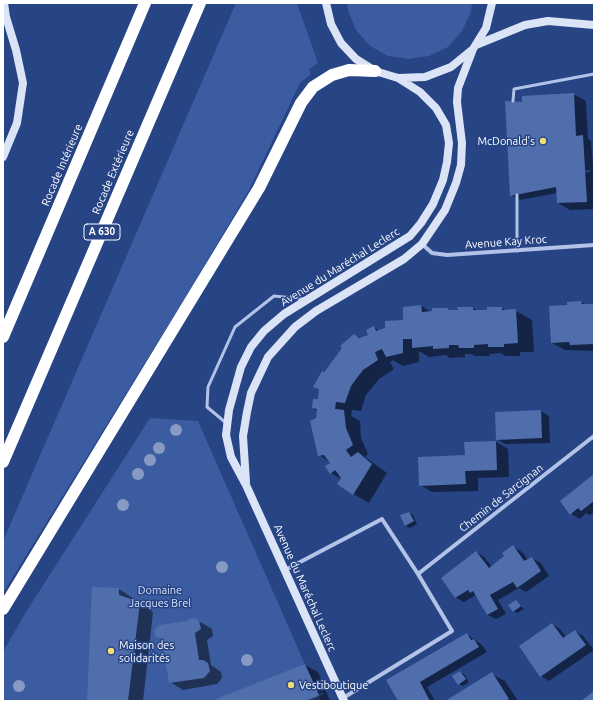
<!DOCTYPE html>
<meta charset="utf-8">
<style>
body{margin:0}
#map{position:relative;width:597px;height:704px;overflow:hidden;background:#274485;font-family:Ubuntu,sans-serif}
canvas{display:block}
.frame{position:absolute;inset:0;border:4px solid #fff;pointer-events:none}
</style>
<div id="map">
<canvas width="597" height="704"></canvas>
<div class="frame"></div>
</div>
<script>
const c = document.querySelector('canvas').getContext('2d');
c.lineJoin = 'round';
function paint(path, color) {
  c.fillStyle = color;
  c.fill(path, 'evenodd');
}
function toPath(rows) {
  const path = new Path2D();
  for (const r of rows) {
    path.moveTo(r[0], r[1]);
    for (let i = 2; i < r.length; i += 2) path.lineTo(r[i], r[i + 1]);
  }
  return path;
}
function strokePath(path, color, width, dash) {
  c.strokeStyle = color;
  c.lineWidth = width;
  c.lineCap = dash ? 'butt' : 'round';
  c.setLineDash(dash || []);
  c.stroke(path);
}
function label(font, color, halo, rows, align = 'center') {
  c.font = font + ' Ubuntu,sans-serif';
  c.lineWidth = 3;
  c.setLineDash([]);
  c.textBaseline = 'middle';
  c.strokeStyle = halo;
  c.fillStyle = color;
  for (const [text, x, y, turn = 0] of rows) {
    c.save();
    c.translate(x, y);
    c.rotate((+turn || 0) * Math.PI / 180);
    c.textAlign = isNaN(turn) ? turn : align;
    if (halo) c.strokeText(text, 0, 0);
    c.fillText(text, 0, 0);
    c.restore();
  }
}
const green = toPath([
 [236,3,297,3,318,63,309,69,311,74,300,83,248,192,188,293,3,593,3,541],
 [347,3,472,3,471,12,462,31,448,47,429,56,408,59,388,56,370,46,356,30,348,11],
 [150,418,198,421,321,701,324,701,3,701,3,652,26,612]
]);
const shadow = toPath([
 [573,94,586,101,588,139,591,141,594,178,594,209,570,210,558,203,557,193,520,200,511,195],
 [590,170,590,172,578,173,578,171],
 [581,302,587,305,594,305,594,351,565,350,552,343,568,306,568,303],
 [421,306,431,312,448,309,453,311,473,308,478,311,502,308,507,311,516,311,532,320,534,352,520,352,520,356,505,356,501,353,489,354,490,356,475,356,471,354,465,354,465,357,450,358,446,355,429,357,419,351,419,362,403,366,393,360,390,362,394,369,379,379,366,395,361,411,352,410,351,416,360,421,361,438,368,454,365,457,387,473,369,503,353,494,341,479,331,473,331,463,319,455,318,411,313,408,319,400,320,389,317,380,354,335,361,338,369,335,374,327,379,331,404,321,404,308],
 [541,411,549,416,550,443,505,444,497,439],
 [496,442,508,449,509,477,478,478,478,491,432,492,420,485,466,456],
 [594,475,594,512,590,515,586,513,580,519,571,514,561,501],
 [409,513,413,515,417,524,410,528,406,526],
 [513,547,522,552,528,560,532,558,541,563,549,576,526,592,519,588,498,600,506,614,496,619,488,615,476,595,464,602,456,598,476,552,484,557,492,567,505,557],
 [93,588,119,589,153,612,143,701,88,701],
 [516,601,524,609,517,613,513,611],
 [195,619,212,629,213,636,207,640,211,665,221,672,222,678,217,684,183,690,170,682,163,640,156,635],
 [552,624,560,629,566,637,575,631,583,636,594,650,549,681,541,676],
 [467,634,482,645,487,652,427,687,435,701,400,701],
 [305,665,318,672,330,701,307,701,324,694,323,693,302,701,218,701],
 [460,672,464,674,469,682,463,686,459,684],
 [492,674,505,681,518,701,447,701]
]);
const building = toPath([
 [574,93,576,136,583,135,587,202,557,203,556,187,510,196,505,101,522,102,522,96],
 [581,301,582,304,594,304,594,344,570,345,569,342,551,343,549,306,567,305,567,302],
 [421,305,422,312,432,311,432,308,448,308,449,310,458,310,457,307,473,307,473,310,487,310,487,307,502,307,502,310,516,309,518,343,504,344,504,347,488,347,488,344,474,345,474,348,459,348,458,345,449,345,449,348,433,349,433,346,412,348,412,339,403,339,403,353,386,357,382,349,375,352,378,360,363,370,351,386,345,403,336,402,335,409,344,410,346,428,353,445,346,450,351,457,358,452,372,464,353,495,337,484,341,478,335,470,330,474,325,466,330,463,324,455,318,456,310,421,316,418,317,409,312,408,313,399,318,399,319,389,313,387,322,371,324,372,342,348,340,346,354,334,359,338,368,335,366,330,374,326,376,331,385,328,385,321,403,320,403,307],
 [541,410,542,438,496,440,495,412],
 [496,441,497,470,465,471,466,484,419,486,418,457,465,455,464,442],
 [594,474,594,501,581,511,578,508,570,515,560,501],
 [409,512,414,521,405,526,400,515],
 [513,545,524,561,532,557,541,571,517,588,513,582,490,595,498,609,487,615,473,591,470,593,468,590,455,598,441,578,476,551,489,568,504,556,502,553],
 [92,587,119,588,119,595,140,602,128,701,87,701],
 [516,600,521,606,513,612,508,605],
 [195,618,199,621,201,629,195,633,199,660,203,660,208,663,210,671,204,678,169,683,162,639,155,636,154,630,159,625,188,621,188,619],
 [552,623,563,638,575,630,586,645,540,677,519,646],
 [467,633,471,640,474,639,479,647,420,682,430,701,398,701,386,680],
 [305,664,319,695,304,701,217,701,216,699],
 [460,671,466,679,458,685,452,676],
 [492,672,509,699,505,701,445,701],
 [594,691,594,701,581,701]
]);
const lane = toPath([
 [513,101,514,89,594,74],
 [517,195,517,251],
 [225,422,207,407,208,387,235,327,274,296,303,299]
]);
const street = toPath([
 [422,244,432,253,447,255,594,245],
 [285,570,382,519,418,574,452,631,343,698],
 [418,574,594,436]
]);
const secondary = toPath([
 [326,3,331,24,341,43,356,59,375,71,398,78,425,77,451,67,473,49,486,28,492,3],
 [476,45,525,25,548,21,594,25],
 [3,157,17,123,23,83,16,50,6,17,4,3],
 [246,482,243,436,247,412,251,393,268,357,295,327,316,311,404,259,422,244,445,210,456,183,461,165,462,143,457,102,458,88,473,49],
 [344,701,246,485,231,457,226,435,229,410,241,367,251,347,264,331,284,314,410,236,421,223,433,204,443,180,447,162,449,143,446,125,436,108,420,92,398,78]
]);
const highway = toPath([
 [3,337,145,3],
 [3,462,200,3],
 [3,609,259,188,301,103,313,87,332,75,349,70,375,71]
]);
const trees = [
 [176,430],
 [159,448],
 [150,460],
 [138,474],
 [123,505],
 [222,567],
 [247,660],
 [19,686]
];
const markers = [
 [543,141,4,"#f0dc78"],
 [111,651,4,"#f0dc78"],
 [291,685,4,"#f0dc78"]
];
const shields = [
 [102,232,36]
];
const shieldNames = [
 ["A 630",102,232]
];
const poiNames = [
 ["McDonald's",535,141,"right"],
 ["Maison des",119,645],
 ["solidarités",119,658],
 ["Vestiboutique",299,685]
];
const streetNames = [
 ["Rocade Intérieure",62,165,-67],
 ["Rocade Extérieure",113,172,-67],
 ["Avenue Kay Kroc",506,242,-4],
 ["Avenue du Maréchal Leclerc",340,267,-32],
 ["Chemin de Sarcignan",501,498,-38],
 ["Avenue du Maréchal Leclerc",305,588,66]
];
const parkNames = [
 ["Domaine",160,590],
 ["Jacques Brel",160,603]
];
paint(green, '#3c5ca1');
paint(shadow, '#0007');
paint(building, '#506dac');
strokePath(lane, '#b2c3e7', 3);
strokePath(street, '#b2c3e7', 4);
strokePath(secondary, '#dbe4f7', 8);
strokePath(highway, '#fff', 12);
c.fillStyle = '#879ac3';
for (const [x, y] of trees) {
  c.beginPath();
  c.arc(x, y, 6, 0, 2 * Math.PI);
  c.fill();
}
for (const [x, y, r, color] of markers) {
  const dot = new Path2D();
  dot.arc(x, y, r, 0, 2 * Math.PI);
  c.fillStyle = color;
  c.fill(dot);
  strokePath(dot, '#274485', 1.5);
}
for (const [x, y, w] of shields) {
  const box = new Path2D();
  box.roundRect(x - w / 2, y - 8, w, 16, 3);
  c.fillStyle = '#274485';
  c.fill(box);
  strokePath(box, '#fff', 1);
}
label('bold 10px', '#fff', null, shieldNames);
label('11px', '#fff', '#274485', poiNames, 'left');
label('11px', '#fff', '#274485', streetNames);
label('11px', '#d5e0f6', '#274485', parkNames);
</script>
